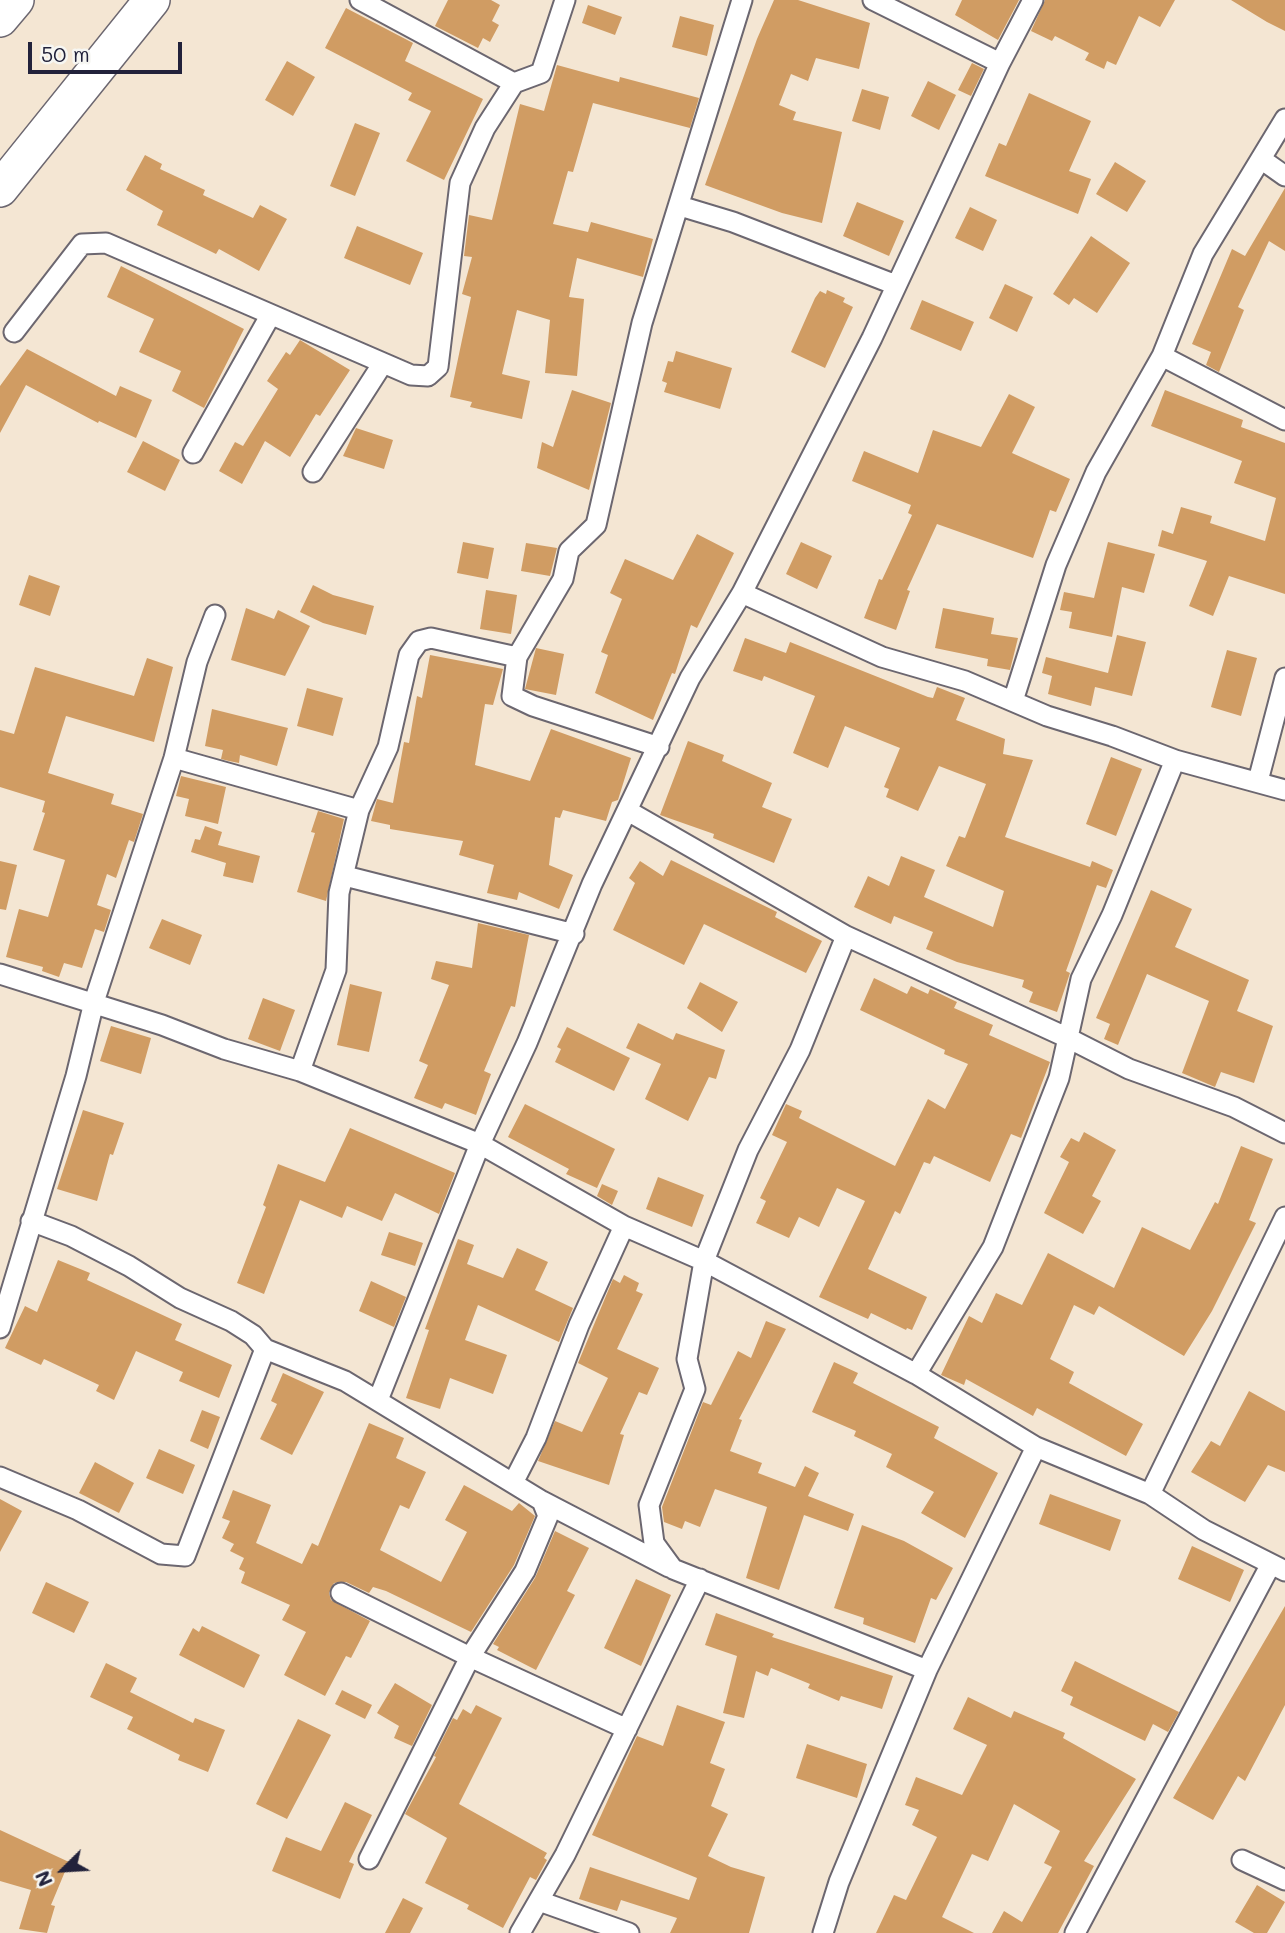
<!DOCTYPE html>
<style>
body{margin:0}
#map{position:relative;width:1285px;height:1933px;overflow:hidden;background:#f4e6d3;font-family:Mali,sans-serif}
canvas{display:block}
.north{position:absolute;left:28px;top:1835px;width:70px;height:70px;-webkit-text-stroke:5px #f6f6f2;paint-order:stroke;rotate:246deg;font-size:19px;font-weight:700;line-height:28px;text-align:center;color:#22223b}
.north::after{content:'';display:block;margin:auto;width:24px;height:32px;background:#22223b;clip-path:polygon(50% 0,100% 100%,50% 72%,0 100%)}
.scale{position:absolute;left:28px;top:42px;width:154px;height:32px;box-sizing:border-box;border:4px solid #22223b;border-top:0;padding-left:9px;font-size:21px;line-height:24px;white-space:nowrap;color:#22223b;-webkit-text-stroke:5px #f6f6f2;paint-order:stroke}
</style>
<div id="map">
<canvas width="1285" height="1933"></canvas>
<div class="north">N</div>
<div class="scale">50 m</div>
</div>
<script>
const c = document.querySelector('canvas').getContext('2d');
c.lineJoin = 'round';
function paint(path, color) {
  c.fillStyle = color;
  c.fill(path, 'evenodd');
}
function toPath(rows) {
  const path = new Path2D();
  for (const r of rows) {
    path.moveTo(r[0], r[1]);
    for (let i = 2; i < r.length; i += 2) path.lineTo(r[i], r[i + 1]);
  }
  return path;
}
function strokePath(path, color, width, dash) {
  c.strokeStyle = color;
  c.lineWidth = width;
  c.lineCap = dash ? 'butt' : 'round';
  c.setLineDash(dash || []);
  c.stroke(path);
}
const building = toPath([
 [448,0,491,0,500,5,492,21,499,25,490,42,483,38,478,48,435,26],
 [774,0,798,0,870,23,859,69,816,58,808,81,791,74,779,105,796,112,793,120,842,132,822,223,782,213,705,185,757,39],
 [962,0,1019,0,998,40,955,15],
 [1045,0,1175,0,1160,27,1139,16,1116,65,1107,61,1104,69,1085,60,1089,53,1055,36,1052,41,1031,31],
 [1231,0,1285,0,1285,31,1267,22],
 [588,5,622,17,615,35,582,23],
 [346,8,413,43,405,61,483,99,444,180,406,161,431,111,408,100,412,93,325,48],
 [680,16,714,25,707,56,672,47],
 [287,61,315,77,293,116,265,100],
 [972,63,984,69,971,96,958,90],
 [557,65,619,82,620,77,699,98,690,128,593,103,573,172,568,171,553,224,588,232,591,222,653,239,643,277,577,258,569,297,584,299,577,376,545,373,550,320,517,310,502,374,530,381,522,419,470,407,472,402,450,397,471,297,462,294,472,257,464,256,469,215,492,220,520,104,544,111],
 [928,81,956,95,939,130,911,116],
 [862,89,889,97,880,130,852,121],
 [1029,93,1091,121,1069,171,1091,179,1078,214,985,176,999,143,1006,146],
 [355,123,380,133,355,196,330,186],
 [145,155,162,164,160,169,205,190,203,195,253,218,260,205,287,219,259,271,219,249,216,254,157,225,163,211,126,190],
 [1115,162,1146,181,1127,212,1096,194],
 [1285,188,1285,251,1269,241,1238,307,1244,310,1219,372,1206,365,1211,352,1192,344,1232,249,1245,256],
 [857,202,904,221,889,256,843,236],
 [970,207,997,220,983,251,955,238],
 [357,226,423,253,410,285,344,258],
 [1091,236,1130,263,1097,313,1074,298,1069,305,1053,294],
 [121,266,244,329,204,408,172,391,181,371,139,352,154,319,107,297],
 [1005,284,1033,297,1017,332,989,318],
 [827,290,845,298,843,302,853,307,825,368,791,352,815,298,820,291,826,294],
 [922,300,974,322,961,351,910,329],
 [300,340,350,370,320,416,316,414,290,457,265,441,242,484,219,471,235,442,243,446,278,389,267,381,286,352,290,355],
 [27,349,116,396,120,386,152,400,136,438,99,421,98,423,26,385,0,433,0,386],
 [676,351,732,368,720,409,664,392,667,383,662,381,668,361,673,362],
 [572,390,611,403,589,490,537,468,542,442,553,447],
 [1165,390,1243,420,1241,427,1285,443,1285,594,1229,576,1213,616,1189,606,1207,561,1158,546,1162,530,1173,534,1181,507,1212,516,1210,523,1265,541,1276,498,1234,483,1242,461,1151,426],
 [1009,394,1035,407,1012,453,1070,479,1056,512,1050,510,1033,558,937,524,907,590,910,591,896,630,864,618,879,579,882,580,912,515,908,513,911,505,852,481,864,451,918,473,933,430,981,447],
 [356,428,393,440,384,469,343,456],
 [143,441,180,460,165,491,127,472],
 [697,534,734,553,697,628,691,625,675,674,672,673,653,720,595,693,608,655,601,652,622,599,610,593,625,559,673,580],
 [463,542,494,548,488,579,457,573],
 [801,542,832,556,817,589,786,574],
 [1108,542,1155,554,1144,593,1122,587,1112,637,1069,628,1072,612,1060,610,1064,592,1094,598],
 [526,543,557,548,550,576,521,571],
 [29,575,60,586,50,616,19,605],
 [313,585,333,595,374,606,366,635,323,623,300,612],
 [486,590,517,595,511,634,480,629],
 [246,608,274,619,278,610,310,626,285,676,231,660],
 [943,608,994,618,991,634,1018,638,1010,670,987,666,988,659,935,648],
 [1117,635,1146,642,1132,696,1095,687,1091,706,1048,694,1052,676,1042,673,1046,657,1108,673],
 [745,638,786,653,790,642,928,697,933,698,937,687,965,698,956,720,1005,739,1003,754,1033,760,1005,837,1090,867,1092,861,1113,870,1106,888,1097,885,1066,971,1070,973,1057,1012,1029,1002,1033,992,1022,987,1024,980,957,962,926,949,933,932,894,916,891,924,854,907,868,876,889,886,901,856,935,870,924,897,993,927,1004,891,946,866,959,836,965,838,986,784,939,766,918,811,886,797,889,789,884,787,900,748,845,726,828,768,793,753,815,696,764,676,762,681,733,671],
 [536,648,564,654,556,695,525,689],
 [1227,650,1257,658,1241,716,1211,707],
 [430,655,503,669,493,705,485,704,475,765,530,781,551,729,631,758,618,800,612,802,606,821,563,810,560,818,555,817,549,865,573,875,559,909,519,892,517,900,487,893,494,865,459,855,463,841,390,829,390,825,371,821,377,799,393,803,404,742,409,743,417,696,422,698],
 [147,658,173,667,154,742,66,716,48,773,114,794,111,804,143,814,134,842,129,840,116,878,107,874,97,905,111,910,104,932,95,929,82,968,64,963,59,977,42,971,43,967,6,957,19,909,48,917,65,860,33,850,45,813,42,812,45,801,0,787,0,730,14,734,35,667,134,696],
 [307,688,343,698,333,736,297,726],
 [212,709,288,728,277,766,240,755,239,763,229,761,221,759,223,750,205,746],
 [688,741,724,755,722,761,772,783,762,807,792,819,774,863,713,838,714,834,660,815],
 [1111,757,1142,769,1116,836,1086,824],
 [181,776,226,787,218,824,185,816,189,799,176,796],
 [318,811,344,819,326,901,297,892,315,833,311,832],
 [205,826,222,832,218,845,260,856,253,883,223,876,226,863,191,852,195,839,200,840],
 [671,860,777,912,775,917,822,941,806,973,704,924,684,965,613,930,635,883,629,878,640,861,663,876],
 [0,861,17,865,6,910,0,909],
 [1151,890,1192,909,1175,947,1249,980,1237,1011,1273,1026,1254,1083,1221,1072,1215,1087,1182,1073,1209,1001,1147,974,1118,1045,1104,1039,1110,1024,1096,1018],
 [162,919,202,935,190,965,149,948],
 [478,923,529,935,515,1007,511,1006,484,1071,491,1074,476,1115,445,1103,442,1109,414,1098,428,1065,419,1061,449,985,431,979,436,961,472,968],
 [874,978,907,994,911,986,928,994,930,989,957,1002,954,1008,993,1025,989,1035,1050,1062,1021,1138,1011,1134,990,1182,934,1156,930,1164,924,1162,900,1214,895,1211,868,1269,927,1297,912,1330,907,1328,906,1330,871,1313,868,1319,819,1297,865,1201,837,1188,819,1227,799,1217,789,1238,756,1223,766,1201,760,1198,787,1142,772,1135,786,1104,802,1111,799,1118,895,1166,928,1099,945,1109,968,1064,944,1054,945,1050,860,1010],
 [700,982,738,1002,722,1032,687,1008],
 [350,984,382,992,369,1052,337,1045],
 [263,998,295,1010,280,1051,248,1039],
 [638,1023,673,1040,676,1033,725,1050,716,1079,709,1077,688,1121,645,1099,661,1064,626,1048],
 [111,1026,151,1038,141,1074,100,1061],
 [567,1027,630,1058,614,1091,555,1062,561,1049,557,1047],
 [525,1104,615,1149,597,1188,566,1174,569,1169,508,1137],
 [83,1110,124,1123,113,1155,110,1154,97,1201,57,1189],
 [350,1128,455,1173,439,1214,395,1193,382,1221,347,1206,342,1218,300,1200,264,1294,237,1283,266,1207,263,1205,278,1164,325,1182],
 [1084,1132,1116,1150,1092,1196,1101,1201,1083,1234,1044,1213,1069,1162,1060,1157,1071,1138,1079,1142],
 [1241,1146,1273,1159,1249,1220,1256,1223,1212,1311,1184,1356,1099,1306,1094,1315,1074,1305,1050,1359,1074,1372,1069,1383,1143,1424,1126,1456,1037,1408,1033,1416,966,1379,964,1385,941,1375,969,1316,982,1323,996,1293,1022,1305,1048,1253,1114,1288,1142,1227,1190,1250,1215,1202,1218,1204],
 [658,1177,704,1195,692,1227,646,1209],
 [602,1184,618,1191,612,1205,597,1196],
 [389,1232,423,1243,415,1266,381,1255],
 [458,1239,474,1245,467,1264,503,1278,517,1248,548,1262,535,1290,573,1308,559,1342,478,1305,465,1340,507,1355,493,1394,450,1378,440,1409,406,1398,429,1330,425,1329],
 [58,1260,90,1273,87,1280,182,1324,175,1340,232,1365,219,1398,179,1381,183,1372,136,1351,114,1400,96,1391,99,1385,44,1359,41,1365,5,1348,25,1306,37,1312],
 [624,1275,639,1283,636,1291,643,1294,617,1349,659,1368,647,1395,639,1392,620,1434,624,1435,609,1485,538,1461,555,1421,582,1432,608,1378,578,1363,613,1279,620,1283],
 [371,1281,406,1297,394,1327,359,1311],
 [766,1321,786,1329,739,1419,742,1420,730,1451,762,1463,758,1473,795,1487,805,1466,819,1473,808,1496,854,1514,848,1531,804,1515,779,1590,746,1578,767,1507,715,1489,700,1527,685,1521,682,1529,664,1522,662,1507,703,1402,711,1405,738,1351,751,1358],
 [834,1362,858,1373,853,1383,939,1427,934,1438,998,1473,965,1538,921,1513,934,1492,886,1467,892,1454,854,1436,856,1431,812,1412],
 [283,1373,324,1392,292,1455,260,1439,277,1404,271,1401],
 [1249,1391,1285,1411,1285,1472,1268,1465,1245,1502,1191,1472,1211,1441,1220,1446],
 [202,1410,220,1417,208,1449,190,1441],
 [369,1423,404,1438,396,1458,426,1472,409,1509,400,1505,380,1550,441,1582,467,1532,445,1520,464,1485,512,1511,519,1503,535,1516,514,1565,471,1632,386,1591,373,1587,369,1593,346,1582,334,1583,329,1593,331,1600,370,1621,351,1658,346,1656,325,1696,284,1675,306,1632,282,1620,290,1605,241,1583,245,1572,239,1569,244,1558,230,1551,234,1544,222,1538,230,1521,222,1518,233,1490,271,1505,256,1543,302,1564,312,1543,318,1546],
 [159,1449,195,1465,183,1494,146,1478],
 [95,1462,134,1483,119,1513,79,1493],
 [1050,1494,1121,1520,1110,1551,1039,1524],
 [0,1499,22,1511,0,1552],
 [862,1525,904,1541,953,1568,936,1600,931,1598,915,1643,863,1624,864,1618,834,1608],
 [555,1531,589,1548,567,1591,575,1595,536,1670,497,1650,499,1647,493,1644,535,1578],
 [1192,1546,1244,1570,1230,1602,1178,1579],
 [636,1579,671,1595,641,1666,604,1648],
 [46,1582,89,1602,74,1633,32,1613],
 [1285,1606,1285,1705,1245,1781,1238,1776,1213,1820,1173,1798],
 [716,1613,774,1634,772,1637,893,1676,882,1709,841,1696,839,1701,808,1688,810,1684,771,1668,768,1676,756,1671,744,1718,723,1713,737,1656,705,1645],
 [202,1626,260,1655,244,1688,179,1655,193,1628,199,1632],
 [1075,1661,1179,1712,1168,1732,1153,1724,1145,1741,1070,1705,1073,1697,1061,1691],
 [106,1663,137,1678,130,1692,193,1723,195,1718,225,1730,208,1772,178,1760,180,1755,127,1729,133,1717,90,1697],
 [395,1683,432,1705,412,1746,394,1738,399,1726,377,1713],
 [342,1690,372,1705,365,1719,335,1704],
 [968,1697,1011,1718,1014,1711,1065,1733,1063,1738,1136,1779,1084,1861,1094,1866,1058,1933,992,1933,1004,1911,1022,1922,1052,1867,1044,1863,1060,1831,1014,1804,988,1861,972,1854,942,1917,974,1933,876,1933,894,1895,906,1900,937,1837,912,1825,919,1810,905,1805,916,1777,962,1795,987,1745,953,1729],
 [476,1705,502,1718,459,1804,547,1853,544,1858,547,1860,536,1880,530,1877,503,1928,467,1909,469,1905,425,1883,447,1838,405,1814,436,1757,434,1756,453,1718,457,1720,463,1709,471,1714],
 [677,1705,725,1722,710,1763,725,1769,711,1806,728,1814,708,1856,731,1867,765,1877,749,1933,670,1933,677,1918,621,1900,617,1911,579,1899,590,1867,689,1900,697,1878,592,1835,637,1736,663,1746],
 [298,1719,331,1735,287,1819,256,1804],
 [807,1744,867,1764,857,1798,796,1778],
 [345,1802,372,1815,349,1862,354,1864,340,1899,272,1871,286,1837,321,1851],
 [0,1830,69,1862,51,1905,55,1906,47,1933,19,1929,31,1890,0,1881],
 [1257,1885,1285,1902,1267,1933,1254,1933,1235,1922],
 [403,1898,423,1908,410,1933,385,1933]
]);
const street = toPath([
 [360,0,514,83],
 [873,0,1000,63],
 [1261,159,1285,176],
 [680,206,733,222,896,285],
 [14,332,82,244,106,243,411,375,428,376,438,367,460,183,485,128,514,83,541,73,565,0],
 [1162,356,1285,420],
 [193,453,270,316],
 [313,472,383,363],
 [742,593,882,657,965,681,1047,716,1112,736,1175,760,1285,790],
 [517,657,563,579,569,551,596,525,642,323,742,0],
 [1013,701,1056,565,1096,472,1162,356,1203,254,1285,119],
 [174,758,359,810],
 [1258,781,1285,678],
 [628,811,846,936,1068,1038,1129,1069,1234,1107,1285,1133],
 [345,876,574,934],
 [846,936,800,1050,748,1150,704,1261,687,1359,695,1389,649,1505,654,1543,673,1569,927,1670],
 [0,974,162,1025,224,1049,300,1071,480,1144,624,1226,704,1261,916,1374,1036,1447,1150,1494,1204,1530,1285,1571],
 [300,1071,336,970,339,893,359,810,388,747,409,655,419,641,431,638,517,657,512,696,533,706,659,747],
 [31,1221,71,1236,129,1266,180,1298,231,1321,253,1335,265,1349,345,1381,542,1501,548,1516,525,1571,470,1657,369,1859],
 [0,1328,76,1076,94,1002,174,758,197,662,215,615],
 [916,1374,993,1247,1059,1078,1081,979,1112,915,1175,760],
 [378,1400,480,1144,527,1043,592,884,690,678,742,593,872,338,1000,63,1033,0],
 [0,1477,78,1510,161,1554,185,1556,265,1349],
 [514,1481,536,1438,579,1325,624,1226],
 [1150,1494,1285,1217],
 [542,1501,669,1567],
 [341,1593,470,1657,627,1729],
 [1242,1860,1285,1880],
 [539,1901,629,1933],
 [520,1933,565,1855,700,1579],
 [823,1933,839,1882,927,1670,1036,1447],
 [1075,1933,1271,1564]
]);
const highway = toPath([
 [0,19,16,0],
 [0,189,152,0]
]);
paint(building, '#d09c63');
strokePath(street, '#6c6770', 23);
strokePath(highway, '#6c6770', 38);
strokePath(street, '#fff', 19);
strokePath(highway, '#fff', 35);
</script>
